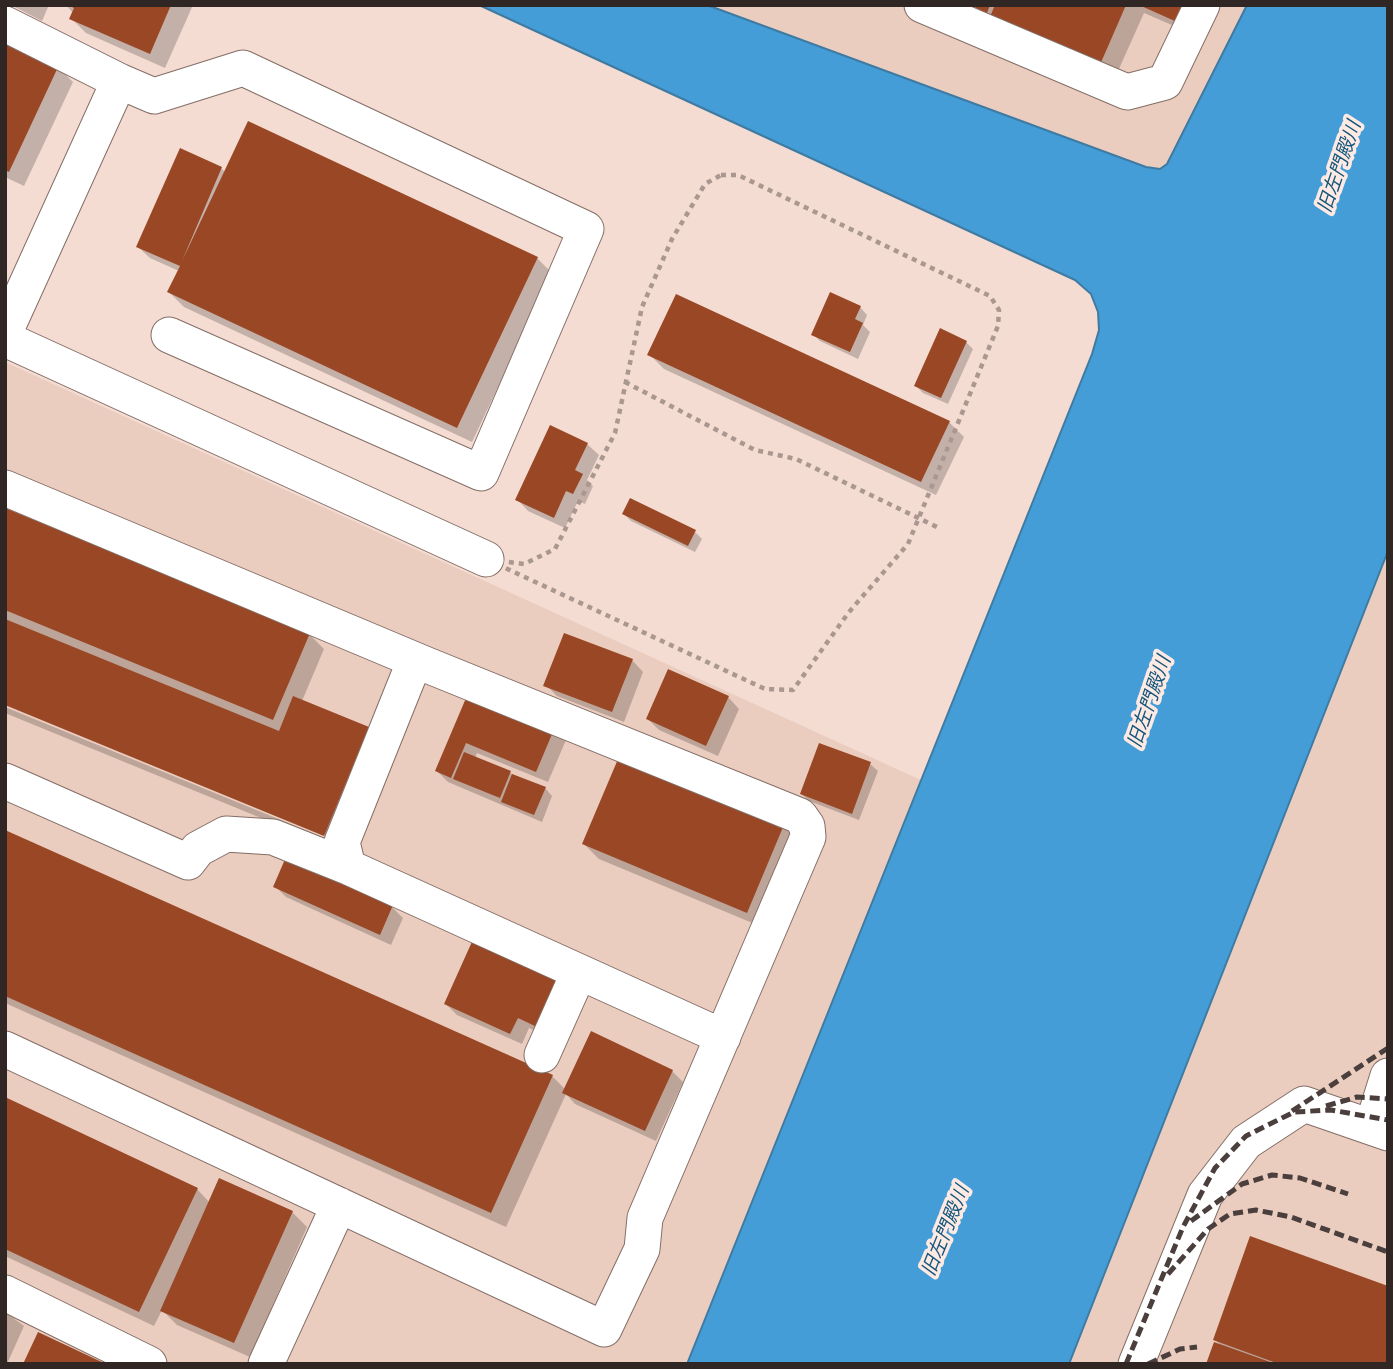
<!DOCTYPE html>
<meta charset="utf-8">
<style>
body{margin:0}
#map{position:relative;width:1393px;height:1369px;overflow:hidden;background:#f4dcd2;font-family:Manrope,sans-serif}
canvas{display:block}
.frame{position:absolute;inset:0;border:7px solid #302724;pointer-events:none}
</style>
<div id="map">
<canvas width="1393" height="1369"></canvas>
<div class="frame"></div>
</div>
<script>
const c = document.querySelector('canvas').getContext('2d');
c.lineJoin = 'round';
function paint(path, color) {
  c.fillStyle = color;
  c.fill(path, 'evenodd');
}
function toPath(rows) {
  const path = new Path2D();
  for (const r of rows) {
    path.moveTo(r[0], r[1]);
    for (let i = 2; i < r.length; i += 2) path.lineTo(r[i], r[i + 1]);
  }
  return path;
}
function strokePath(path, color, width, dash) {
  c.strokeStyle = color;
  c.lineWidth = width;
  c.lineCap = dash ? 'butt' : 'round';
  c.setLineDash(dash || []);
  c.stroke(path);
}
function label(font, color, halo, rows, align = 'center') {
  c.font = font + ' Manrope,"Noto Sans JP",sans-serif';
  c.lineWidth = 7;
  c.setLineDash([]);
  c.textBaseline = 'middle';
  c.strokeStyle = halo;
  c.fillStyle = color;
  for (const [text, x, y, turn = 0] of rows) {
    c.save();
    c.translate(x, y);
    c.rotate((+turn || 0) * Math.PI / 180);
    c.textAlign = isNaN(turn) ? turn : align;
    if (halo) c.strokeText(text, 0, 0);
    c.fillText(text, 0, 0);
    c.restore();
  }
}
const built = toPath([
 [707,5,1247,5,1167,164,1160,169,1146,167],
 [5,362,921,780,687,1364,5,1364],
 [1388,551,1388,1364,1069,1364]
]);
const water = toPath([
 [479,5,707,5,1146,167,1160,169,1167,164,1247,5,1388,5,1388,551,1069,1364,687,1364,1092,354,1099,330,1098,312,1091,294,1075,280,479,5]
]);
const shadow = toPath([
 [11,5,49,5,42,21],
 [66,5,193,5,165,68,86,33,71,18,73,13],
 [953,5,1201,5,1188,32,1144,13,1114,80],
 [5,43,58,67,73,82,24,186,5,177],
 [249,123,537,258,552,273,472,442,184,307,169,292,179,271,150,258,138,247,221,168,226,173],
 [860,307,867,315,863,325,870,332,858,359,820,341,813,334],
 [966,342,973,349,948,404,923,393,916,386],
 [649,354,949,422,964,437,936,495,664,369],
 [587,444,599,455,587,480,593,486,585,504,578,501,565,528,528,511,517,499],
 [5,510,309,634,324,649,302,701,368,729,383,744,339,850,5,713,5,707,332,841,333,838,5,703],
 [624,514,695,532,702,539,695,552,631,521],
 [632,660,643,672,624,722,557,696,546,685],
 [470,693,566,740,548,782,477,753,475,758,545,788,552,796,542,822,448,782,437,771],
 [728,697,739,709,718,756,659,730,648,719],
 [870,764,878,771,859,820,809,801,802,794],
 [785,822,800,837,762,927,599,859,584,844],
 [5,832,552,1076,565,1089,672,1071,683,1082,656,1141,575,1104,566,1094,506,1227,5,1003],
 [275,886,392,907,403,918,391,945,286,897],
 [476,937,549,1037,529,1028,522,1044,457,1015,446,1004],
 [5,1099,197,1189,210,1203,292,1212,307,1227,250,1357,177,1325,162,1310,154,1326,5,1256],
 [5,1312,24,1326,7,1364,5,1364],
 [1215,1340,1388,1364,1208,1364,1223,1347]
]);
const building = toPath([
 [68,5,171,5,150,54,69,19,74,8],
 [970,5,990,5,987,13],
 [995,5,1126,5,1099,67,989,19],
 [1139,5,1184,5,1177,22],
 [5,41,59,65,9,172,5,170],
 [248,121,538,257,457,428,167,292,180,266,136,247,180,148,222,167,182,261],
 [830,292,861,306,855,319,863,323,850,352,811,335],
 [676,294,950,421,921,482,647,355],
 [940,328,967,341,941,398,914,386],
 [550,425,588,443,575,470,583,474,573,494,566,491,554,518,515,500],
 [630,498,696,530,688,546,622,514],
 [5,508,310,633,273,720,5,610],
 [5,619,279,731,293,696,369,727,324,836,5,705],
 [564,633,633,659,612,712,543,686],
 [668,669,729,696,706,746,646,719],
 [469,691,555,727,536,772,466,743,451,778,435,771],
 [819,743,871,762,852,814,800,794],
 [464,752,511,771,500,798,453,779],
 [621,752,786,820,747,913,582,844],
 [512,774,546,787,534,815,501,802],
 [5,830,553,1075,491,1213,5,996],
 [286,857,393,905,380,935,273,887],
 [475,935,553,970,557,983,537,1027,518,1018,510,1034,444,1004],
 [591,1031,673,1070,645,1131,562,1093],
 [5,1097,198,1188,139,1312,5,1249],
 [219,1178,293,1211,234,1343,160,1311],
 [1250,1236,1388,1286,1388,1364,1279,1364,1213,1340],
 [38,1332,106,1364,23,1364],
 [1214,1342,1273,1363,1273,1364,1206,1364]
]);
const path = toPath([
 [721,175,738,175,990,296,999,310,998,326,908,544,849,612,793,690,765,689,486,559,524,564,555,549,615,433,642,307,672,239,705,184,721,175],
 [625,382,755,450,796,459,937,527]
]);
const minor = toPath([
 [922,5,1127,92,1165,82,1202,5],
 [5,24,119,81,5,332],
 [119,81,154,96,243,68,586,229,481,473,169,335],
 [5,339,486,559],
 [5,488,427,665,800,816,807,826,808,837,645,1218,642,1249,604,1329,5,1049],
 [5,781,188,862,198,849,226,834,273,837,348,867,723,1037],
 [348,867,342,842,415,660],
 [542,1055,579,972],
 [1372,1127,1388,1076],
 [5,1293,149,1364],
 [266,1364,339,1205],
 [1136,1364,1205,1195,1246,1142,1304,1104,1388,1133]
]);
const rail = toPath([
 [1326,1106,1357,1097,1388,1099],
 [1292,1111,1388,1048],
 [1191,1221,1242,1184,1272,1175,1300,1178,1348,1194],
 [1168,1274,1208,1229,1230,1214,1256,1210,1291,1217,1388,1252],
 [1126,1364,1183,1227,1215,1168,1246,1136,1294,1112,1331,1110,1388,1120],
 [1148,1364,1180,1349,1197,1347]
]);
const waterNames = [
 ["旧左門殿川",1340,167,-71],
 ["旧左門殿川",1150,702,-71],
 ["旧左門殿川",946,1231,-68]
];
paint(built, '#ebcdc0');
paint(water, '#449dd6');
strokePath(water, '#3e7aa1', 2);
paint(shadow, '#0003');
paint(building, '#994724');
strokePath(minor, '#836e66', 37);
strokePath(path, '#a99790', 4.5, [5, 5]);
strokePath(minor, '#fff', 35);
strokePath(rail, '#4a3f3c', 5, [10, 5]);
label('italic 19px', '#13567d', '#feeae3', waterNames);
</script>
